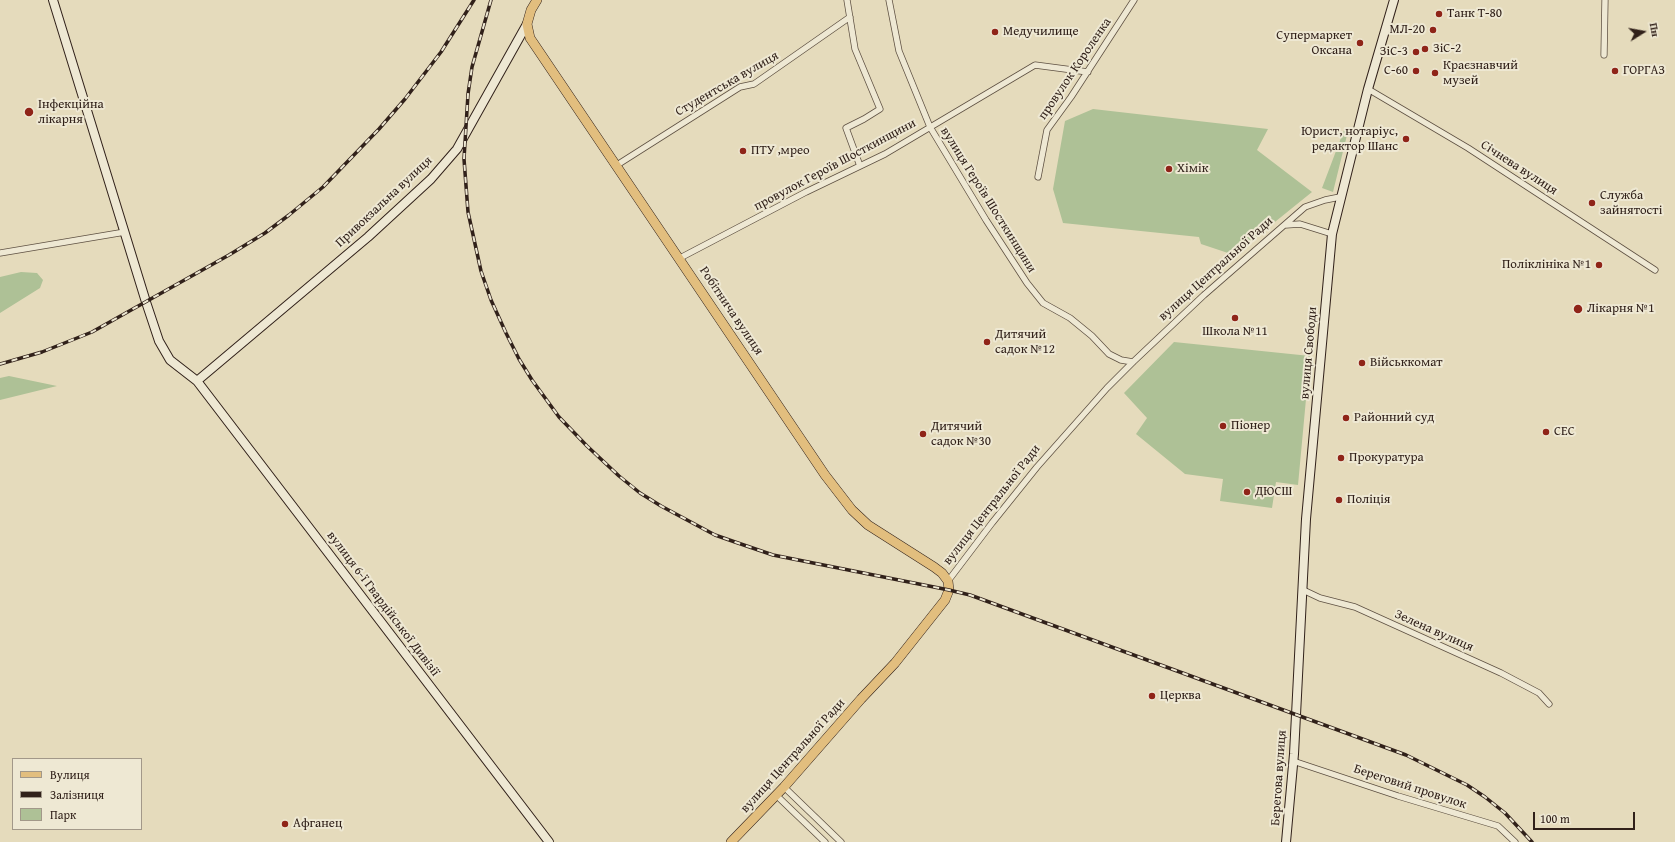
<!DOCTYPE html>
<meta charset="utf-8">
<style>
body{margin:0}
#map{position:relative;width:1675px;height:842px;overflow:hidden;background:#e5dbbc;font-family:"Gentium Book Plus",serif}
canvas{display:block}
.legend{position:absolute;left:12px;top:758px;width:130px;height:72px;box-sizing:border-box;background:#eee8d3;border:1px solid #a29889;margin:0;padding:5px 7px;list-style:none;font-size:12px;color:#31211a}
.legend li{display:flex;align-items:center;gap:8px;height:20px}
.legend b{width:20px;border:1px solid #a29889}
.north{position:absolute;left:1623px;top:12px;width:40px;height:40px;-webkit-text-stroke:3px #eee8d3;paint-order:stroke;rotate:79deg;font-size:11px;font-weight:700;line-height:16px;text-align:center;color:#31211a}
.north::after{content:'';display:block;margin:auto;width:14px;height:18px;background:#31211a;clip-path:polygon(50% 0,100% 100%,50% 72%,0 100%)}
.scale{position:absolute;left:1533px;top:812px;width:102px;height:18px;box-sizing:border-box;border:2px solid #31211a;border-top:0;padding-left:5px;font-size:12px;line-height:14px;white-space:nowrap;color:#31211a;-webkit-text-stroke:3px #eee8d3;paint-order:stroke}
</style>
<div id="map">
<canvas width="1675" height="842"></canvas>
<ul class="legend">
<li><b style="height:5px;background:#e2be7e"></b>Вулиця</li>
<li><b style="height:5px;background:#31211a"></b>Залізниця</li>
<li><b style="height:11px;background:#aec196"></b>Парк</li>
</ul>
<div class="north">Пн</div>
<div class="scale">100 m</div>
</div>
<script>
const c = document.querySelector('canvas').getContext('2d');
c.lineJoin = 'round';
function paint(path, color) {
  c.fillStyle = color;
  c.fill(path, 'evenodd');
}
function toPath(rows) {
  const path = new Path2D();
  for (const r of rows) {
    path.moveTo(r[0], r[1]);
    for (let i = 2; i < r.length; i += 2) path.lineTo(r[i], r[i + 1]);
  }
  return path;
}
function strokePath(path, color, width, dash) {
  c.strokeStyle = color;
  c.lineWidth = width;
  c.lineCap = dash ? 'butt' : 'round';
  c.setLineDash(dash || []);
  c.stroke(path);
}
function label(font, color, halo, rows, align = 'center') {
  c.font = font + ' "Gentium Book Plus",serif';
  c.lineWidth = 4;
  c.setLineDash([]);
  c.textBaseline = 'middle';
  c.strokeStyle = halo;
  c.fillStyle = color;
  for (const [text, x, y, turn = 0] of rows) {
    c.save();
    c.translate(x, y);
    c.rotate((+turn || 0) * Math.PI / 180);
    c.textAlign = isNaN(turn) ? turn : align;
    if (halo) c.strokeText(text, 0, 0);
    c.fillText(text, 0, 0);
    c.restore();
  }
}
const green = toPath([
 [1093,109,1268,129,1257,150,1312,192,1234,255,1201,244,1199,237,1063,223,1053,189,1065,121],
 [1344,130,1348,131,1333,192,1322,188],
 [21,272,37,273,43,280,40,288,0,313,0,277],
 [1174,342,1310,356,1298,485,1276,482,1272,508,1220,501,1223,479,1185,474,1136,434,1147,418,1124,393],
 [9,376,57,386,0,400,0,378]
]);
const minor = toPath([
 [847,0,855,49,880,109,864,119,846,128,860,166],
 [889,0,899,51,930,127,986,220,1027,283,1043,303,1070,318,1092,336,1109,354,1121,360,1133,362],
 [1604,55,1605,0],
 [1368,89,1468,148,1655,270],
 [617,165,740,87,754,84,850,17],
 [1038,177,1047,130,1071,97,1134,0],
 [1286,225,1300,224,1332,234],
 [0,253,125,232],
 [680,258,806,192,885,154,1035,65,1088,72],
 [948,581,992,523,1037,467,1107,388,1133,362,1204,295,1305,207,1325,200,1340,197],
 [1303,590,1320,598,1355,607,1501,673,1539,693,1549,704],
 [1293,761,1398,796,1498,826,1515,842],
 [784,787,841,842],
 [776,795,825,842]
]);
const secondary = toPath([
 [53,0,146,302,159,341,170,360,197,381,549,842],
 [197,381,368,237,431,179,457,149,527,24],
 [1286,842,1294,754,1306,519,1332,234,1368,89,1394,0]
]);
const primary = toPath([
 [537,0,531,10,527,24,530,38,825,475,852,510,868,525,934,567,942,573,948,581,949,590,945,600,895,663,861,699,784,787,731,842]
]);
const rail = toPath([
 [491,0,472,67,468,94,464,159,468,212,481,271,491,300,506,333,519,359,532,380,559,417,587,446,619,476,640,493,661,506,715,535,735,542,773,555,949,590,970,595,1406,755,1467,785,1485,797,1505,813,1532,842],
 [0,364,42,352,92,332,229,255,265,233,289,215,323,187,379,129,405,99,441,52,474,0]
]);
const markers = [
 [1439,14,4,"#8f2418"],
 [1433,30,4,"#8f2418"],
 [995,32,4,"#8f2418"],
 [1360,43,4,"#8f2418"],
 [1425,49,4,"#8f2418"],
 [1416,52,4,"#8f2418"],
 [1416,71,4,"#8f2418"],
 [1615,71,4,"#8f2418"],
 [1435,73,4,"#8f2418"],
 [29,112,5,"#8f2418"],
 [1406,139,4,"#8f2418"],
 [743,151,4,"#8f2418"],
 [1169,169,4,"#8f2418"],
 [1592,203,4,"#8f2418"],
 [1599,265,4,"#8f2418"],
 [1578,309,5,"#8f2418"],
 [1235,318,4,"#8f2418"],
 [987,342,4,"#8f2418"],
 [1362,363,4,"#8f2418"],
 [1346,418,4,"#8f2418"],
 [1223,426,4,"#8f2418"],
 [1546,432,4,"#8f2418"],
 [923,434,4,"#8f2418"],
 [1341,458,4,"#8f2418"],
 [1247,492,4,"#8f2418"],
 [1339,500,4,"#8f2418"],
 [1152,696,4,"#8f2418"],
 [285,824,4,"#8f2418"]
];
const poiNames = [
 ["Танк Т-80",1447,14],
 ["МЛ-20",1425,30,"right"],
 ["Медучилище",1003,32],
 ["Супермаркет",1352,36,"right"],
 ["Оксана",1352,51,"right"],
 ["ЗіС-2",1433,49],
 ["ЗіС-3",1408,52,"right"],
 ["Краєзнавчий",1443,66],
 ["музей",1443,81],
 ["С-60",1408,71,"right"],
 ["ГОРГАЗ",1623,71],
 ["Інфекційна",38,105],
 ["лікарня",38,120],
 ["Юрист, нотаріус,",1398,132,"right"],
 ["редактор Шанс",1398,147,"right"],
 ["ПТУ ,мрео",751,151],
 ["Хімік",1177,169],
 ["Служба",1600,196],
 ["зайнятості",1600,211],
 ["Поліклініка №1",1591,265,"right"],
 ["Лікарня №1",1587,309],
 ["Школа №11",1235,332,"center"],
 ["Дитячий",995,335],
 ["садок №12",995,350],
 ["Військкомат",1370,363],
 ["Районний суд",1354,418],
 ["Піонер",1231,426],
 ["Дитячий",931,427],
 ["садок №30",931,442],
 ["СЕС",1554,432],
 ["Прокуратура",1349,458],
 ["ДЮСШ",1255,492],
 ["Поліція",1347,500],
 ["Церква",1160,696],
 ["Афганец",293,824]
];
const streetNames = [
 ["провулок Короленка",1075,69,-56],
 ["Студентська вулиця",727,84,-30],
 ["провулок Героїв Шосткинщини",835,165,-28],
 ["Січнева вулиця",1519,168,33],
 ["вулиця Героїв Шосткинщини",988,200,58],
 ["Привокзальна вулиця",384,202,-43],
 ["вулиця Центральної Ради",1216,269,-42],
 ["Робітнича вулиця",731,311,56],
 ["вулиця Свободи",1309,353,-85],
 ["вулиця Центральної Ради",992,505,-52],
 ["вулиця 6-ї Гвардійської Дивізії",383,604,53],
 ["Зелена вулиця",1434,631,24],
 ["вулиця Центральної Ради",793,756,-48],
 ["Берегова вулиця",1279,778,-86],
 ["Береговий провулок",1410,787,18]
];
paint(green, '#aec196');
strokePath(minor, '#5e5042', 7);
strokePath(secondary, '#31211a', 10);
strokePath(primary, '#31211a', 10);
strokePath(minor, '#eee8d3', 5.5);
strokePath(secondary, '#eee8d3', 8);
strokePath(primary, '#e2be7e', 9);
strokePath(rail, '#31211a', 3.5);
strokePath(rail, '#eee8d3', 2, [6]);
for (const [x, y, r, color] of markers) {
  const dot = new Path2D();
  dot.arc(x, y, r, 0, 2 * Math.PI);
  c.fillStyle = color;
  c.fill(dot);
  strokePath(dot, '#eee8d3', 1.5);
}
label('13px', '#31211a', '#eee8d3', poiNames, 'left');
label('13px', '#31211a', '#eee8d3', streetNames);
</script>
